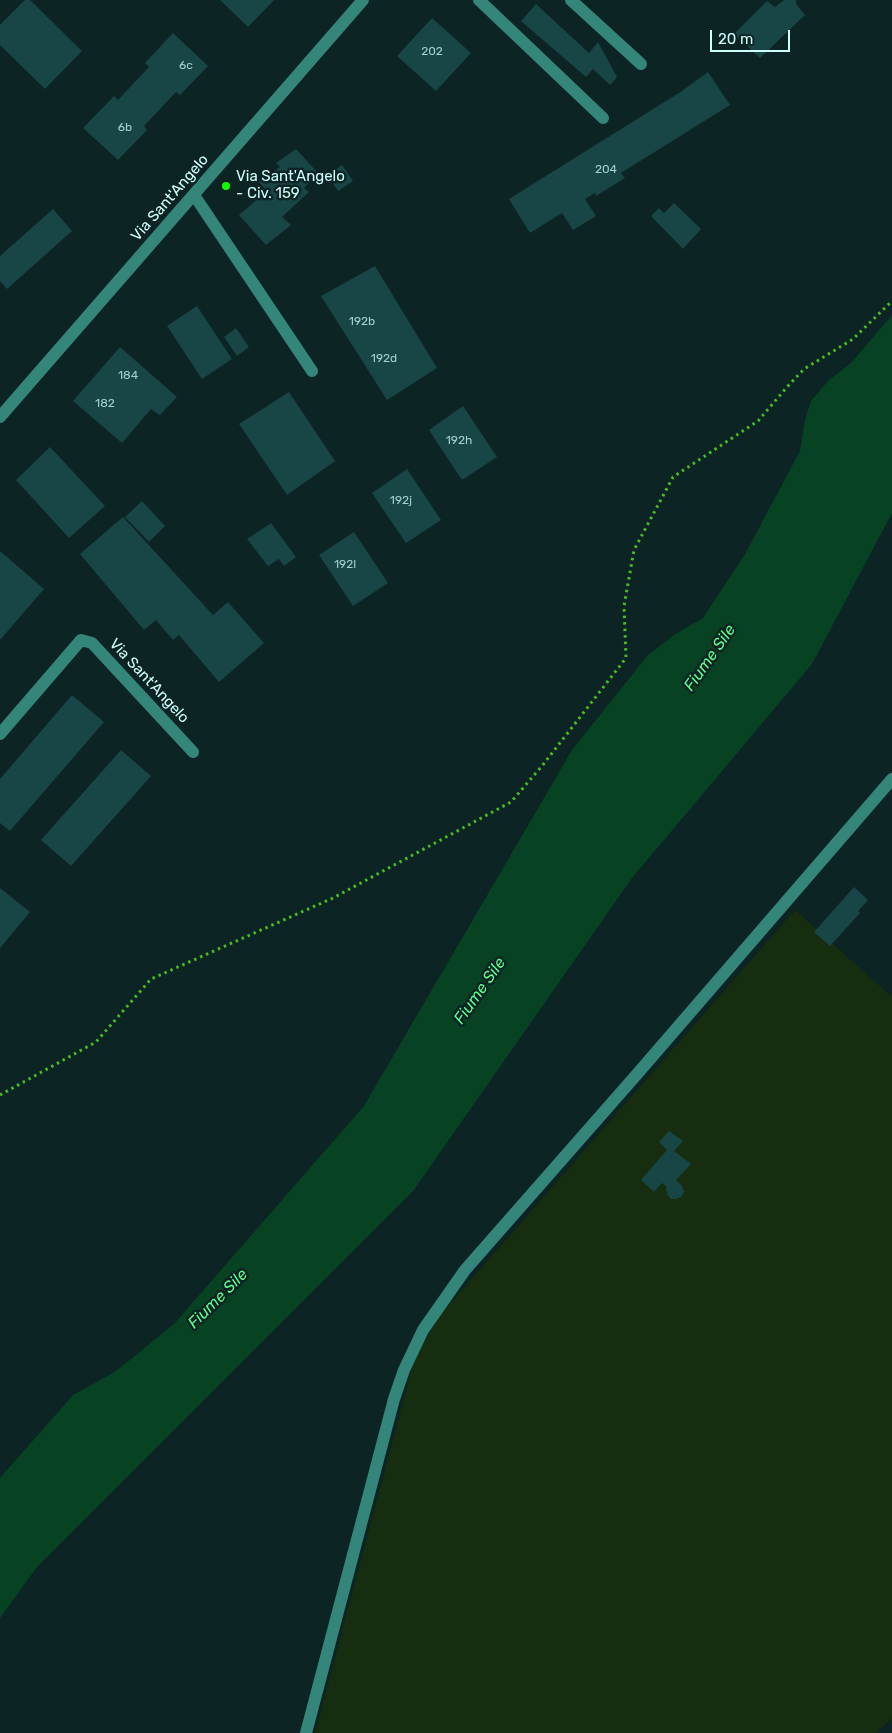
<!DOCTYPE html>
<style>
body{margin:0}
#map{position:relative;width:892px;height:1733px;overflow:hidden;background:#0d2424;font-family:Rubik,sans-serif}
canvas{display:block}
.scale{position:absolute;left:710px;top:30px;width:80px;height:22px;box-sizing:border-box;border:2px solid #cffffc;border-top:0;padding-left:6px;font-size:15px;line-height:18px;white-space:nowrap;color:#cffffc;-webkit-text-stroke:4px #0d2424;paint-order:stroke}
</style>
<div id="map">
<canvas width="892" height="1733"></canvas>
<div class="scale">20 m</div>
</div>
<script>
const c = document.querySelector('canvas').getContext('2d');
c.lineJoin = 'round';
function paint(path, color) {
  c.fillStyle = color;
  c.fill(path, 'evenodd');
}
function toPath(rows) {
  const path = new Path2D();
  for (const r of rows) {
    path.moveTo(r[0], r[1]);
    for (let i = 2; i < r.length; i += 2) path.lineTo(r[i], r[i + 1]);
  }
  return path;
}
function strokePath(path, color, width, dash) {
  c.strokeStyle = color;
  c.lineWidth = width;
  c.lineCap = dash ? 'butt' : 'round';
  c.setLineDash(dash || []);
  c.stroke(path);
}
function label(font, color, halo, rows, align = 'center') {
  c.font = font + ' Rubik,sans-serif';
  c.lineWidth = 5;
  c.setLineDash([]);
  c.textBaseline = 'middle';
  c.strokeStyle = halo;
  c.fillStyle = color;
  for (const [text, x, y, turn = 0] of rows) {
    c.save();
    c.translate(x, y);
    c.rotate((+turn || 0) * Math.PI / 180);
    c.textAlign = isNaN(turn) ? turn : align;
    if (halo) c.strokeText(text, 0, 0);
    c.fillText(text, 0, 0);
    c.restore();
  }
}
const green = toPath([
 [795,910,892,997,892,1719,875,1733,315,1733,415,1357,441,1314]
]);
const water = toPath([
 [892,315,892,513,812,664,632,878,413,1191,37,1567,0,1618,0,1478,73,1395,115,1372,174,1324,364,1106,572,750,648,655,674,635,703,618,744,556,800,451,805,420,811,401,828,381,851,363]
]);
const building = toPath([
 [25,0,30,0,82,51,45,89,0,45,0,25],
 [220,0,274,0,248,27],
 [784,0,796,0,796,4,805,15,760,58,734,34,767,1,775,7],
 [536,4,589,53,598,42,617,77,610,85,593,69,586,77,521,21],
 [432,18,471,53,436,91,397,56],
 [173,33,208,66,180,95,176,92,144,126,147,130,118,160,83,128,114,96,118,100,149,67,145,63],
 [708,72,730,105,621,173,625,178,596,196,595,193,585,199,596,216,573,230,562,213,530,233,509,199,682,91],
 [296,149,318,173,304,188,309,192,282,217,291,225,266,245,239,215,267,191,259,182,280,167,276,163],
 [342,165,353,181,338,191,327,175],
 [674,203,701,229,683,249,651,216,659,208,664,213],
 [53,209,72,231,7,289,0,281,0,256],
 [375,266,437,368,387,400,321,296],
 [197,306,232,359,202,379,167,326],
 [236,328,249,347,237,356,224,337],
 [120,347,177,397,160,415,151,409,122,443,73,401],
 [289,392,335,461,287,495,239,424],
 [463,406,497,457,462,480,429,430],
 [50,447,105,506,69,538,16,480],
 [407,469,441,520,406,543,372,493],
 [142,501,165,526,149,542,125,517],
 [123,517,213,615,228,602,264,643,219,682,179,635,173,640,156,620,144,630,80,554],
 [271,523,296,557,284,566,279,559,268,566,247,539],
 [354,532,388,583,353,606,319,555],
 [0,551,44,589,0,640],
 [72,695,104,722,10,831,0,823,0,779],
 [121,750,151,776,71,866,41,840],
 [854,887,868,900,858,911,860,913,830,946,814,932],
 [0,888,30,912,0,948],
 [669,1131,683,1141,674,1151,691,1164,676,1180,682,1186,684,1192,681,1197,676,1199,671,1199,667,1194,666,1186,662,1183,654,1192,641,1180,667,1150,659,1142]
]);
const path = toPath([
 [0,1095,96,1042,151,979,333,898,511,802,542,766,626,658,624,606,634,550,673,477,758,421,787,387,804,369,853,339,892,301]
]);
const minor = toPath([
 [479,0,603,118],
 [571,0,641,64],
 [194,195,312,371],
 [0,417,363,0],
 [0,734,81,640,92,643,193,752],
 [306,1733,394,1399,404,1370,423,1330,465,1270,638,1073,892,779]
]);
const markers = [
 [226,186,5,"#13fa00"]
];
const numberNames = [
 ["202",432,52],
 ["6c",186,66],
 ["6b",125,128],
 ["204",606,170],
 ["192b",362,322],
 ["192d",384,359],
 ["184",128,376],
 ["182",105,404],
 ["192h",459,441],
 ["192j",401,501],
 ["192l",345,565]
];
const poiNames = [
 ["Via Sant'Angelo",236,177],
 ["- Civ. 159",236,194]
];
const streetNames = [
 ["Via Sant'Angelo",170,198,-49],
 ["Via Sant'Angelo",149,681,47]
];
const waterNames = [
 ["Fiume Sile",710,658,-55],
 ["Fiume Sile",480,991,-55],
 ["Fiume Sile",218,1299,-45]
];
paint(green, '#162e0f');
paint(water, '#074322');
paint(building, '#184546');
strokePath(path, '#4abb27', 3, [2.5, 4]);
strokePath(minor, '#35867a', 12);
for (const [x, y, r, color] of markers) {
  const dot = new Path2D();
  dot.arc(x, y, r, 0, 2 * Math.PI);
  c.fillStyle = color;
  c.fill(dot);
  strokePath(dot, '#0d2424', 2);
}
label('12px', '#a1d0ce', null, numberNames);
label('15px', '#cffffc', '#0d2424', poiNames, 'left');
label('15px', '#cffffc', '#0d2424', streetNames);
label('italic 16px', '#5dff8c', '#0d2424', waterNames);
</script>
